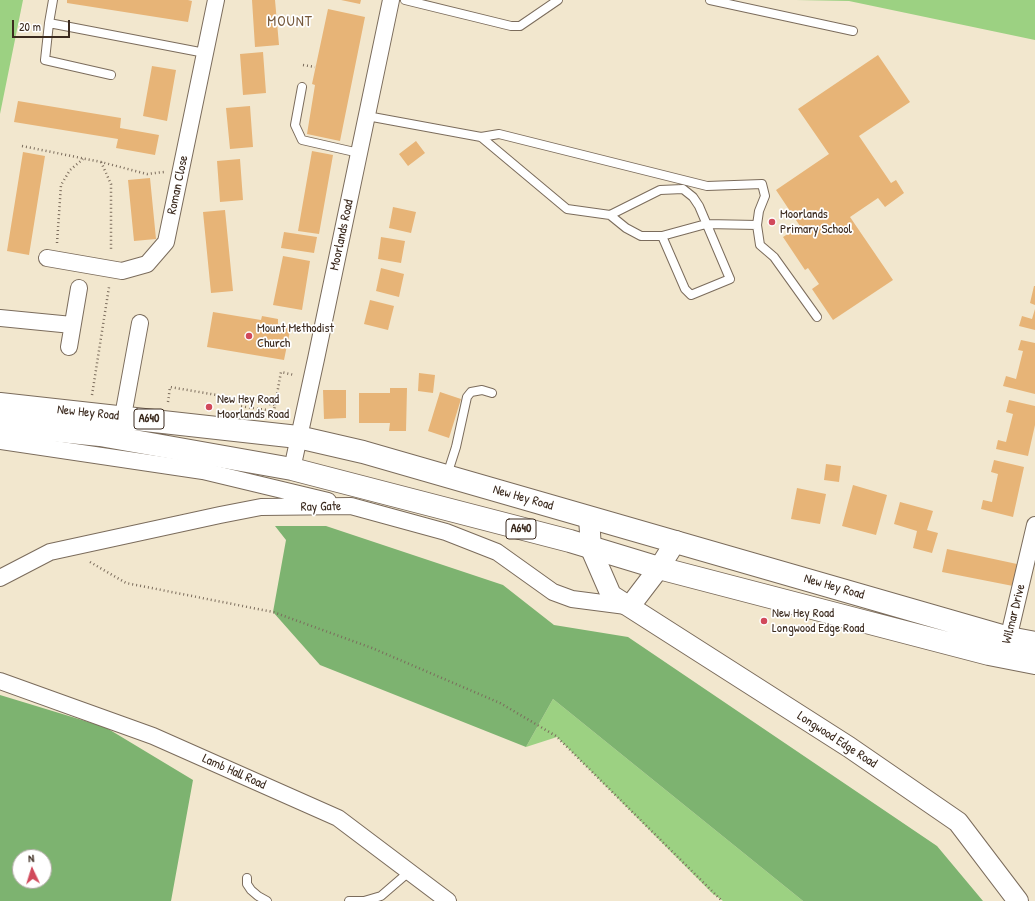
<!DOCTYPE html>
<style>
body{margin:0}
#map{position:relative;width:1035px;height:901px;overflow:hidden;background:#f2e7ce;font-family:"Patrick Hand",sans-serif}
canvas{display:block}
.north{position:absolute;left:12px;top:849px;width:40px;height:40px;box-sizing:border-box;background:#fff;border:1px solid #b1aaa5;border-radius:50%;rotate:356deg;font-size:11px;font-weight:700;line-height:16px;text-align:center;color:#3b2a1e}
.north::after{content:'';display:block;margin:auto;width:14px;height:18px;background:#d1495b;clip-path:polygon(50% 0,100% 100%,50% 72%,0 100%)}
.scale{position:absolute;left:12px;top:20px;width:58px;height:18px;box-sizing:border-box;border:2px solid #3b2a1e;border-top:0;padding-left:5px;font-size:12px;line-height:14px;white-space:nowrap;color:#3b2a1e;-webkit-text-stroke:3px #fff;paint-order:stroke}
</style>
<div id="map">
<canvas width="1035" height="901"></canvas>
<div class="north">N</div>
<div class="scale">20 m</div>
</div>
<script>
const c = document.querySelector('canvas').getContext('2d');
c.lineJoin = 'round';
function paint(path, color) {
  c.fillStyle = color;
  c.fill(path, 'evenodd');
}
function toPath(rows) {
  const path = new Path2D();
  for (const r of rows) {
    path.moveTo(r[0], r[1]);
    for (let i = 2; i < r.length; i += 2) path.lineTo(r[i], r[i + 1]);
  }
  return path;
}
function strokePath(path, color, width, dash) {
  c.strokeStyle = color;
  c.lineWidth = width;
  c.lineCap = dash ? 'butt' : 'round';
  c.setLineDash(dash || []);
  c.stroke(path);
}
function label(font, color, halo, rows, align = 'center') {
  c.font = font + ' "Patrick Hand",sans-serif';
  c.lineWidth = 3.5;
  c.setLineDash([]);
  c.textBaseline = 'middle';
  c.strokeStyle = halo;
  c.fillStyle = color;
  for (const [text, x, y, turn = 0] of rows) {
    c.save();
    c.translate(x, y);
    c.rotate((+turn || 0) * Math.PI / 180);
    c.textAlign = isNaN(turn) ? turn : align;
    if (halo) c.strokeText(text, 0, 0);
    c.fillText(text, 0, 0);
    c.restore();
  }
}
const green = toPath([
 [0,0,23,0,0,114],
 [796,0,1035,0,1035,40,849,1],
 [553,699,803,901,723,901,712,893,557,737,526,747]
]);
const forest = toPath([
 [275,526,326,526,503,585,554,625,628,637,937,846,983,901,803,901,553,699,526,747,320,665,273,612,286,540],
 [0,695,105,727,193,780,171,901,0,901],
 [20,857,44,857,44,881,20,881]
]);
const building = toPath([
 [67,0,188,0,192,1,188,22,67,3],
 [252,0,275,0,279,45,255,47],
 [341,0,361,0,360,4],
 [328,9,365,17,340,141,307,134,315,85,312,84],
 [263,52,266,93,243,95,240,54],
 [878,55,910,102,859,136,891,183,896,180,904,193,885,207,878,198,850,217,893,280,833,320,812,289,819,284,808,268,805,270,783,237,800,226,776,190,829,154,798,109],
 [152,66,176,70,167,121,143,116],
 [18,101,121,118,120,128,159,135,155,155,116,148,118,139,14,122],
 [250,106,253,147,230,149,226,108],
 [416,141,425,153,408,166,399,154],
 [312,151,333,155,319,234,298,231],
 [23,152,45,156,29,255,7,251],
 [240,159,243,200,220,202,217,161],
 [150,178,156,239,134,241,128,180],
 [393,207,416,212,411,233,389,228],
 [225,210,233,291,211,293,203,212],
 [284,232,317,237,314,253,281,248],
 [381,237,405,241,401,263,378,259],
 [283,256,310,261,302,310,273,305],
 [381,268,404,274,399,297,376,291],
 [1034,286,1035,286,1035,305,1030,303],
 [370,300,394,306,388,330,364,324],
 [1035,309,1035,330,1019,326,1022,316,1032,319],
 [213,312,261,320,262,316,278,319,278,324,291,326,284,360,207,347],
 [1021,340,1035,343,1035,394,1003,386,1006,376,1016,379,1023,351,1018,350],
 [419,373,435,375,433,393,418,391],
 [390,388,407,388,406,431,389,431,390,423,359,423,359,393,390,393],
 [323,390,346,390,346,418,324,419],
 [440,392,461,399,449,438,428,431],
 [1009,400,1035,406,1035,425,1028,456,996,449,998,440,1006,442,1013,414,1006,412],
 [994,460,1024,467,1013,517,981,509,983,500,992,502,998,474,991,472],
 [826,464,841,466,839,482,824,480],
 [853,485,887,495,876,535,842,526],
 [797,488,826,494,820,524,791,519],
 [900,502,933,511,927,530,938,533,932,553,913,548,917,531,894,524],
 [947,549,1017,564,1013,586,942,572]
]);
const path = toPath([
 [303,65,315,67],
 [22,146,101,162,147,174,164,172],
 [101,162,111,184,111,251],
 [57,243,61,185,70,170,83,159],
 [92,395,109,287],
 [168,402,170,387,275,405,274,411,239,406],
 [275,405,281,372,294,375],
 [90,562,126,583,273,612,372,648,500,703,556,736,722,901]
]);
const service = toPath([
 [405,0,511,26,520,26,558,0],
 [710,0,853,31],
 [49,23,53,0],
 [111,75,45,60,49,23,205,53],
 [302,87,295,125,302,140,359,153],
 [367,116,481,137,567,209,610,215,626,228,641,236,662,236,685,289,691,295,730,279,699,206,693,197,683,189,660,190,610,215],
 [481,137,499,134,707,186,762,184,765,196,759,211,757,225,760,245,774,257,817,317],
 [662,236,706,224,757,225],
 [447,475,456,447,467,397,471,392,482,390,492,393],
 [247,878,247,884,251,890,258,896,267,901],
 [349,901,364,901,381,896,410,871]
]);
const minor = toPath([
 [47,258,122,271,147,264,166,242,216,0],
 [0,318,72,325],
 [69,347,79,288],
 [123,416,140,323],
 [0,441,203,471,328,501],
 [292,469,316,359,391,0],
 [0,578,50,552,220,515,261,507,351,506,446,532,497,552,553,592,572,599,626,606],
 [1006,648,1035,525],
 [0,681,153,736,338,818,448,901]
]);
const tertiary = toPath([
 [589,517,591,549,611,595,849,747,958,822,1018,901],
 [630,606,659,568,676,541]
]);
const trunk = toPath([
 [0,404,298,437,363,452,1009,638,1035,643],
 [0,425,100,435,292,469,570,541,659,568,989,654,1035,663]
]);
const markers = [
 [772,222,4,"#d1495b"],
 [249,336,4,"#d1495b"],
 [209,407,4,"#d1495b"],
 [764,621,4,"#d1495b"]
];
const shields = [
 [149,419,30],
 [521,529,30]
];
const shieldNames = [
 ["A640",149,419],
 ["A640",521,529]
];
const streetNames = [
 ["Roman Close",178,185,-78],
 ["Moorlands Road",342,235,-78],
 ["New Hey Road",88,413,6],
 ["New Hey Road",523,498,16],
 ["Ray Gate",321,507,-1],
 ["New Hey Road",834,587,16],
 ["Wilmar Drive",1014,614,-76],
 ["Longwood Edge Road",837,740,33],
 ["Lamb Hall Road",234,772,24]
];
const poiNames = [
 ["Moorlands",780,215],
 ["Primary School",780,230],
 ["Mount Methodist",257,329],
 ["Church",257,344],
 ["New Hey Road",217,400],
 ["Moorlands Road",217,415],
 ["New Hey Road",772,614],
 ["Longwood Edge Road",772,629]
];
const quarterNames = [
 ["MOUNT",290,22]
];
paint(green, '#9cd182');
paint(forest, '#7db370');
paint(building, '#e7b477');
strokePath(service, '#7b6c5c', 10);
strokePath(minor, '#7b6c5c', 18);
strokePath(tertiary, '#7b6c5c', 22);
strokePath(trunk, '#7b6c5c', 24);
strokePath(path, '#7b6c5c', 2.5, [1, 3]);
strokePath(service, '#fff', 8);
strokePath(minor, '#fff', 16);
strokePath(tertiary, '#fff', 20);
strokePath(trunk, '#fff', 22);
for (const [x, y, r, color] of markers) {
  const dot = new Path2D();
  dot.arc(x, y, r, 0, 2 * Math.PI);
  c.fillStyle = color;
  c.fill(dot);
  strokePath(dot, '#fff', 1.5);
}
for (const [x, y, w] of shields) {
  const box = new Path2D();
  box.roundRect(x - w / 2, y - 10, w, 20, 3);
  c.fillStyle = '#fff';
  c.fill(box);
  strokePath(box, '#3b2a1e', 1);
}
label('bold 12px', '#3b2a1e', null, shieldNames);
label('13px', '#3b2a1e', '#fff', streetNames);
label('13px', '#3b2a1e', '#fff', poiNames, 'left');
c.letterSpacing = '1px';
label('15px', '#775a3d', '#fff', quarterNames);
c.letterSpacing = '0px';
</script>
